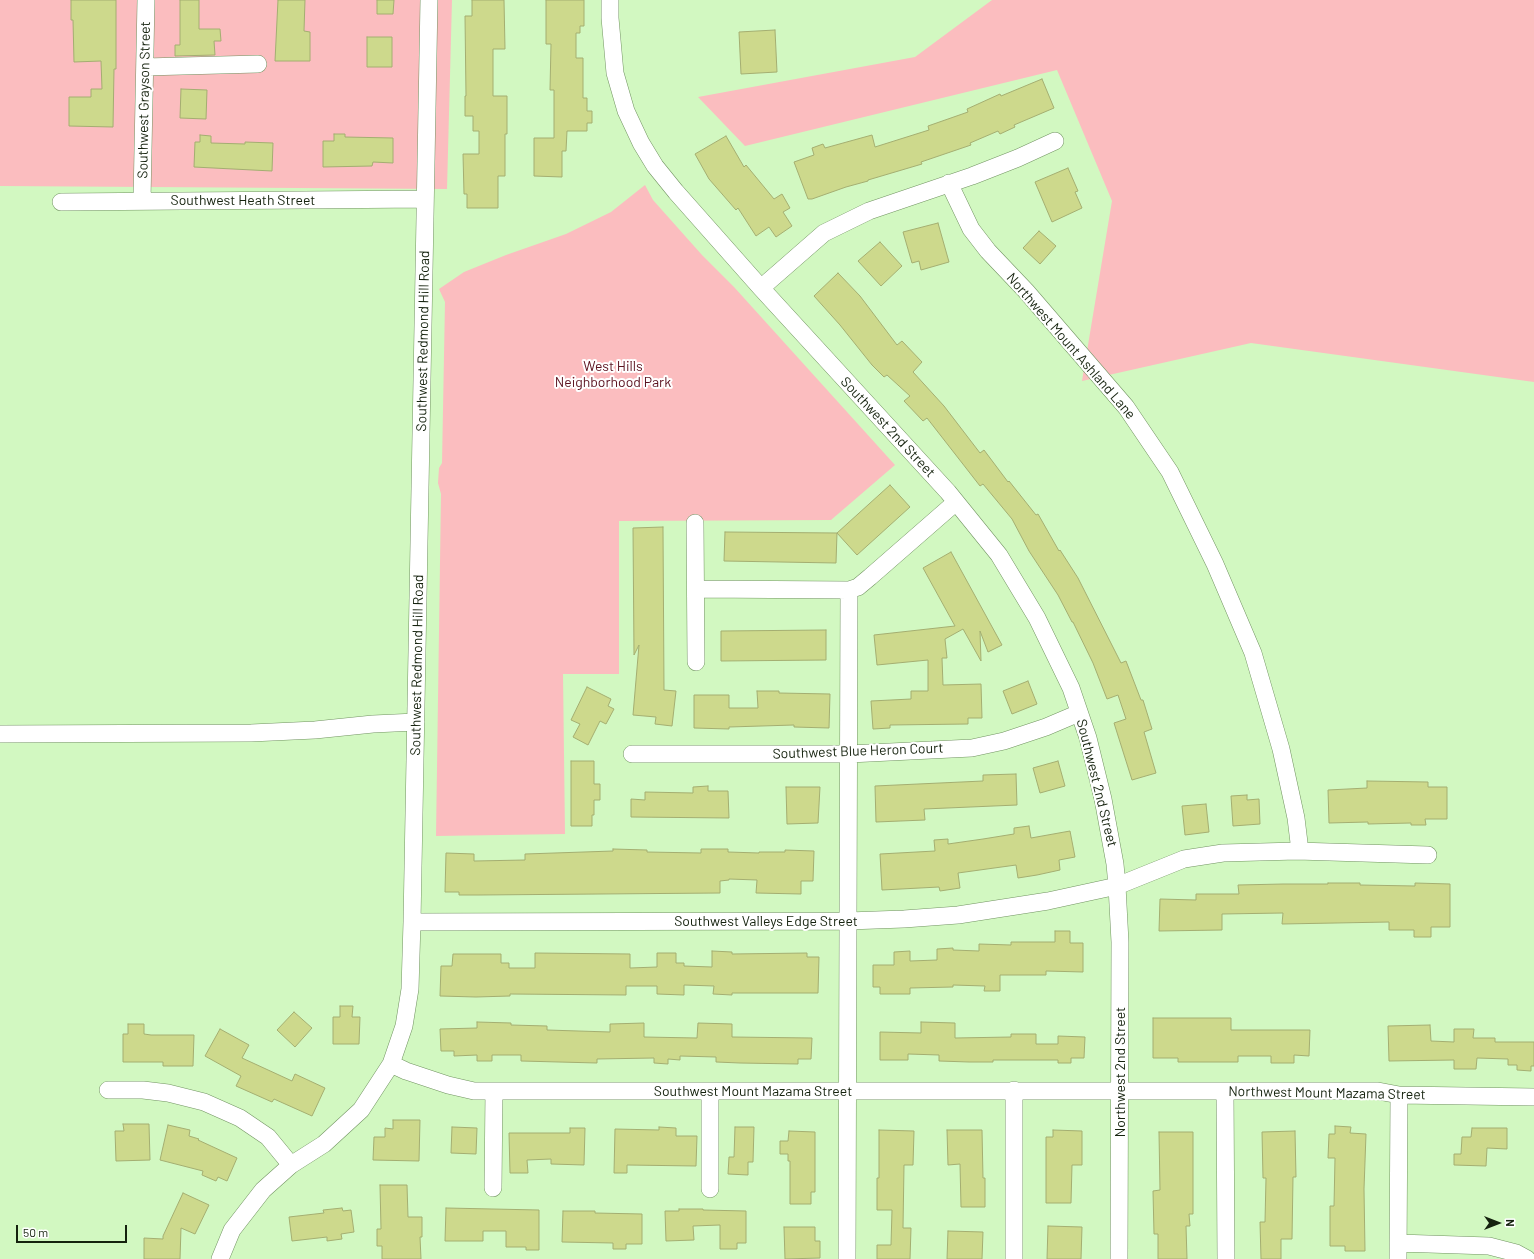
<!DOCTYPE html>
<style>
body{margin:0}
#map{position:relative;width:1534px;height:1259px;overflow:hidden;background:#d2f8c1;font-family:Barlow,sans-serif}
canvas{display:block}
.north{position:absolute;left:1478px;top:1203px;width:40px;height:40px;-webkit-text-stroke:3px #fff;paint-order:stroke;rotate:90deg;font-size:11px;font-weight:700;line-height:16px;text-align:center;color:#15220e}
.north::after{content:'';display:block;margin:auto;width:14px;height:18px;background:#15220e;clip-path:polygon(50% 0,100% 100%,50% 72%,0 100%)}
.scale{position:absolute;left:16px;top:1225px;width:111px;height:18px;box-sizing:border-box;border:2px solid #15220e;border-top:0;padding-left:5px;font-size:12px;line-height:14px;white-space:nowrap;color:#15220e;-webkit-text-stroke:3px #fff;paint-order:stroke}
</style>
<div id="map">
<canvas width="1534" height="1259"></canvas>
<div class="north">N</div>
<div class="scale">50 m</div>
</div>
<script>
const c = document.querySelector('canvas').getContext('2d');
c.lineJoin = 'round';
function paint(path, color) {
  c.fillStyle = color;
  c.fill(path, 'evenodd');
}
function toPath(rows) {
  const path = new Path2D();
  for (const r of rows) {
    path.moveTo(r[0], r[1]);
    for (let i = 2; i < r.length; i += 2) path.lineTo(r[i], r[i + 1]);
  }
  return path;
}
function strokePath(path, color, width, dash) {
  c.strokeStyle = color;
  c.lineWidth = width;
  c.lineCap = dash ? 'butt' : 'round';
  c.setLineDash(dash || []);
  c.stroke(path);
}
function label(font, color, halo, rows, align = 'center') {
  c.font = font + ' Barlow,sans-serif';
  c.lineWidth = 4;
  c.setLineDash([]);
  c.textBaseline = 'middle';
  c.strokeStyle = halo;
  c.fillStyle = color;
  for (const [text, x, y, turn = 0] of rows) {
    c.save();
    c.translate(x, y);
    c.rotate((+turn || 0) * Math.PI / 180);
    c.textAlign = isNaN(turn) ? turn : align;
    if (halo) c.strokeText(text, 0, 0);
    c.fillText(text, 0, 0);
    c.restore();
  }
}
const green = toPath([
 [0,0,452,0,447,189,0,186],
 [992,0,1534,0,1534,382,1251,343,1082,381,1112,201,1057,70,745,146,698,97,915,57],
 [645,185,653,200,702,255,734,287,895,465,831,520,619,521,619,674,563,674,565,834,436,836,441,494,438,483,439,468,442,463,445,302,439,289,464,272,506,255,566,234,611,212]
]);
const building = toPath([
 [71,0,116,0,116,69,114,69,113,127,69,126,69,97,91,97,91,89,102,89,101,61,74,62,73,20,71,20,71,0],
 [180,0,199,0,199,29,220,29,221,41,214,41,215,55,175,56,175,45,180,45,180,0],
 [278,0,305,0,304,31,310,32,310,61,275,61,278,0],
 [377,0,394,0,393,14,377,14,377,0],
 [472,0,504,0,505,49,493,49,493,96,507,96,507,134,505,134,505,176,498,176,498,208,467,208,467,194,464,194,463,154,479,154,479,131,473,131,473,116,465,116,465,96,466,96,465,16,472,16,472,0],
 [546,0,584,0,584,26,580,26,580,33,576,33,576,58,583,58,583,98,587,98,587,111,592,111,592,123,587,123,587,131,567,131,566,151,562,151,562,177,534,176,534,138,554,138,554,90,550,90,551,44,546,44,546,0],
 [775,30,777,72,741,74,739,32,775,30],
 [367,37,392,37,392,67,367,67,367,37],
 [1042,79,1054,108,1014,125,1015,127,1000,134,998,131,970,143,971,145,921,162,922,164,868,180,868,181,846,187,812,199,808,199,794,162,814,155,812,148,823,144,825,148,872,135,875,147,929,130,928,126,968,112,967,109,1000,94,1001,96,1042,79],
 [181,89,207,90,206,119,180,118,181,89],
 [334,134,345,134,345,137,393,138,393,163,373,162,372,166,323,167,323,141,334,141,334,134],
 [200,135,211,136,211,143,245,144,245,142,273,143,272,171,194,167,195,142,200,142,200,135],
 [726,136,744,167,746,165,774,199,782,194,790,208,783,212,792,226,776,237,769,227,756,236,738,208,736,210,709,179,695,154,726,136],
 [1068,168,1078,191,1075,192,1082,208,1052,222,1035,182,1068,168],
 [938,223,949,262,921,270,919,261,912,263,903,232,938,223],
 [1039,231,1056,246,1040,264,1023,248,1039,231],
 [880,242,902,266,881,286,858,261,880,242],
 [838,273,860,296,897,345,902,341,922,362,913,372,944,406,980,453,984,450,1008,482,1009,481,1036,515,1038,514,1059,551,1060,550,1078,578,1121,663,1126,661,1141,700,1143,700,1152,729,1144,732,1156,773,1132,780,1114,723,1126,719,1118,695,1107,699,1093,663,1073,622,1072,622,1058,595,1029,551,1012,519,983,484,980,486,927,418,923,421,904,401,910,396,887,375,884,377,872,365,840,325,814,296,838,273],
 [890,485,910,507,857,555,837,533,890,485],
 [663,527,664,690,676,691,672,726,655,724,656,717,633,715,639,645,634,655,633,528,663,527],
 [725,532,837,533,836,563,724,561,725,532],
 [951,552,1002,645,988,652,980,631,981,661,963,629,945,639,947,658,942,658,943,685,981,684,982,718,968,718,968,724,890,725,890,728,873,729,871,701,911,699,911,691,928,691,928,660,877,665,874,635,955,626,923,568,951,552],
 [826,630,826,660,721,661,721,631,826,630],
 [1028,681,1037,704,1012,714,1003,691,1028,681],
 [587,687,611,699,608,706,614,709,606,724,600,721,588,745,573,737,580,724,571,720,587,687],
 [757,691,779,691,779,693,830,694,829,728,794,727,794,725,729,727,729,729,694,728,694,695,729,695,729,708,758,708,757,691],
 [571,761,594,761,594,784,600,784,600,800,594,800,594,815,592,815,592,826,571,826,571,761],
 [1058,761,1065,786,1040,793,1033,768,1058,761],
 [1016,774,1017,805,924,809,925,820,876,822,875,786,983,781,983,775,1016,774],
 [1367,781,1428,782,1428,787,1447,787,1447,819,1425,819,1426,825,1411,825,1411,823,1368,824,1368,822,1329,823,1328,790,1367,788,1367,781],
 [708,786,708,791,728,791,729,818,631,817,631,799,645,800,645,792,693,793,693,787,708,786],
 [786,787,820,787,818,823,787,824,786,787],
 [1247,795,1247,800,1259,799,1260,824,1233,826,1231,796,1247,795],
 [1206,804,1209,832,1185,835,1182,806,1206,804],
 [1029,826,1031,838,1070,831,1075,857,1059,860,1060,870,1037,875,1018,878,1016,865,958,873,960,888,940,891,939,887,882,890,880,854,935,851,934,840,948,839,948,844,983,839,1014,834,1014,828,1029,826],
 [613,849,647,850,647,852,701,853,701,849,728,849,728,852,759,853,759,852,785,852,785,850,814,851,813,881,801,881,801,894,756,893,757,880,729,879,729,880,720,881,720,893,479,895,459,895,459,892,445,892,446,853,474,854,474,861,525,860,525,854,613,851,613,849],
 [1328,883,1360,883,1360,885,1415,886,1415,883,1450,884,1450,927,1431,927,1431,937,1414,937,1414,930,1389,930,1389,922,1282,924,1283,913,1222,914,1222,930,1159,931,1160,899,1196,900,1196,894,1239,894,1238,885,1283,884,1328,884,1328,883],
 [1055,931,1070,931,1070,943,1083,943,1083,972,1046,971,1046,975,1000,975,1000,991,984,991,985,986,953,985,953,987,910,988,910,994,880,994,880,987,873,987,873,965,894,965,894,952,910,951,910,961,937,960,937,949,953,948,953,950,979,951,979,944,1011,945,1011,942,1055,942,1055,931],
 [712,951,732,952,732,954,807,953,807,957,819,957,818,993,732,993,732,995,713,994,714,986,684,985,684,995,657,994,657,986,626,986,626,995,510,994,510,996,476,997,440,996,441,966,452,966,453,954,501,954,501,963,509,963,509,968,535,968,535,953,630,954,630,968,657,967,657,953,676,953,676,963,684,963,684,966,712,967,712,951],
 [340,1006,353,1006,352,1017,360,1017,359,1044,333,1044,333,1017,340,1017,340,1006],
 [294,1012,312,1028,295,1047,277,1030,294,1012],
 [1153,1018,1231,1018,1231,1030,1310,1030,1309,1056,1294,1055,1294,1063,1271,1063,1271,1056,1238,1056,1238,1062,1178,1062,1178,1058,1153,1058,1153,1018],
 [477,1022,511,1023,511,1025,547,1026,547,1030,610,1032,610,1024,644,1023,644,1037,697,1038,698,1023,732,1024,732,1037,812,1038,811,1059,798,1059,798,1064,740,1063,716,1062,716,1057,680,1056,680,1060,668,1059,668,1064,654,1063,654,1058,597,1059,597,1063,521,1061,521,1055,492,1055,492,1061,477,1061,477,1055,454,1056,454,1051,441,1051,440,1029,477,1028,477,1022],
 [921,1022,955,1023,955,1038,1011,1037,1011,1034,1036,1034,1036,1044,1058,1044,1058,1036,1085,1037,1084,1058,1071,1058,1071,1063,1058,1063,1058,1060,993,1060,993,1062,969,1062,939,1061,939,1055,908,1054,908,1060,880,1060,880,1032,921,1033,921,1022],
 [128,1024,144,1024,144,1034,151,1035,194,1035,193,1066,163,1066,163,1062,123,1062,123,1034,128,1034,128,1024],
 [1430,1025,1431,1041,1454,1042,1454,1029,1474,1029,1473,1038,1495,1038,1495,1042,1534,1042,1534,1066,1531,1066,1531,1071,1517,1070,1517,1065,1508,1065,1508,1059,1477,1058,1476,1069,1454,1069,1454,1060,1389,1061,1388,1026,1430,1025],
 [220,1029,249,1045,242,1058,292,1081,295,1074,325,1088,312,1116,274,1099,272,1102,236,1086,241,1076,205,1056,220,1029],
 [393,1120,420,1120,419,1161,373,1160,374,1137,385,1137,385,1128,393,1129,393,1120],
 [123,1124,149,1124,150,1160,116,1161,115,1131,124,1131,123,1124],
 [168,1125,190,1130,189,1136,199,1139,198,1140,237,1158,227,1181,218,1177,216,1181,202,1175,203,1171,160,1160,168,1125],
 [1335,1126,1351,1127,1350,1133,1366,1134,1364,1189,1365,1251,1345,1251,1345,1246,1330,1246,1330,1206,1334,1206,1335,1158,1328,1158,1329,1134,1335,1134,1335,1126],
 [452,1127,477,1128,476,1154,451,1153,452,1127],
 [659,1127,676,1128,676,1136,697,1136,696,1166,627,1165,627,1173,614,1173,615,1129,659,1130,659,1127],
 [735,1127,754,1127,753,1162,748,1162,748,1175,728,1174,729,1157,734,1157,735,1127],
 [570,1128,585,1128,584,1165,551,1164,551,1159,527,1160,528,1173,510,1173,509,1133,570,1133,570,1128],
 [1472,1128,1507,1128,1507,1149,1487,1148,1486,1166,1454,1165,1454,1154,1461,1154,1462,1137,1471,1137,1472,1128],
 [879,1130,914,1131,913,1165,904,1165,903,1228,911,1228,910,1259,877,1259,877,1245,891,1245,892,1210,877,1210,877,1178,879,1178,879,1130],
 [947,1130,982,1130,983,1178,985,1178,985,1207,961,1207,960,1164,948,1165,947,1130],
 [1053,1130,1082,1131,1082,1165,1072,1165,1071,1203,1046,1203,1046,1137,1053,1137,1053,1130],
 [789,1131,815,1132,815,1192,811,1192,811,1204,790,1204,790,1161,788,1161,788,1154,780,1154,780,1141,788,1141,789,1131],
 [1295,1131,1296,1177,1293,1177,1292,1239,1281,1239,1281,1259,1261,1259,1260,1222,1265,1222,1266,1178,1263,1178,1262,1132,1295,1131],
 [1159,1132,1193,1132,1193,1214,1189,1214,1190,1226,1186,1226,1187,1259,1158,1259,1158,1234,1154,1234,1153,1191,1160,1190,1159,1132],
 [380,1185,407,1185,408,1217,422,1217,422,1237,420,1237,421,1259,382,1259,382,1246,377,1246,377,1229,381,1229,380,1185],
 [183,1193,209,1205,195,1234,181,1228,180,1259,144,1259,144,1238,163,1239,163,1236,183,1193],
 [342,1208,343,1211,351,1210,354,1232,341,1234,342,1239,327,1241,327,1237,292,1241,289,1217,324,1213,323,1210,342,1208],
 [446,1208,539,1210,539,1250,526,1250,526,1247,506,1247,506,1231,483,1231,483,1241,445,1241,446,1208],
 [679,1209,703,1209,703,1210,746,1211,746,1243,737,1243,737,1249,720,1249,720,1225,693,1226,694,1240,666,1241,665,1211,679,1211,679,1209],
 [563,1211,595,1211,595,1213,642,1214,642,1244,626,1244,626,1249,613,1249,613,1243,562,1242,563,1211],
 [1048,1226,1082,1227,1081,1259,1047,1259,1048,1226],
 [784,1227,815,1227,815,1241,820,1241,820,1258,785,1259,784,1227],
 [948,1231,983,1232,982,1259,947,1259,948,1231]
]);
const minor = toPath([
 [610,0,610,18,615,73,626,111,641,143,655,166,676,192,761,288,948,492,999,555,1037,618,1071,688,1088,738,1103,799,1115,864,1117,886,1120,942,1119,1259],
 [145,67,258,64],
 [949,183,971,229,988,251,1026,291,1126,407,1170,472,1215,564,1253,653,1281,749,1296,818,1300,851],
 [142,200,146,0],
 [61,202,425,199],
 [761,288,824,233,869,211,972,176,1018,158,1055,141],
 [695,523,696,662],
 [696,589,849,590,858,587,870,577,956,502],
 [0,734,251,733,315,730,373,724,416,722],
 [632,754,849,754,972,748,1004,741,1046,727,1079,713],
 [412,922,848,921,904,919,958,915,1048,901,1117,886,1184,859,1223,853,1297,851,1428,855],
 [391,1064,406,1071,448,1085,474,1091,1378,1091,1399,1095,1534,1097],
 [108,1090,143,1090,168,1093,204,1102,240,1118,268,1137,291,1165],
 [710,1091,710,1189],
 [1225,1091,1226,1259],
 [493,1188,494,1091],
 [1398,1243,1489,1246,1516,1253,1527,1259],
 [220,1259,232,1230,263,1190,291,1165,324,1144,361,1110,391,1064,404,1026,410,989,412,922,429,0],
 [847,1259,849,590],
 [1014,1259,1014,1090],
 [1398,1259,1399,1095]
]);
const streetNames = [
 ["Southwest Grayson Street",144,100,-89],
 ["Southwest Heath Street",243,200],
 ["Southwest Redmond Hill Road",423,341,-89],
 ["Northwest Mount Ashland Lane",1071,346,49],
 ["Southwest 2nd Street",888,427,47],
 ["Southwest Redmond Hill Road",417,665,-89],
 ["Southwest Blue Heron Court",858,751,-2],
 ["Southwest 2nd Street",1097,783,76],
 ["Southwest Valleys Edge Street",766,921],
 ["Northwest 2nd Street",1120,1072,-90],
 ["Southwest Mount Mazama Street",753,1091],
 ["Northwest Mount Mazama Street",1327,1093,1]
];
const parkNames = [
 ["West Hills",613,366],
 ["Neighborhood Park",613,382]
];
paint(green, '#fbbdbf');
paint(building, '#cdd98c');
strokePath(building, '#a4ae71', 1);
strokePath(minor, '#729462', 18);
strokePath(minor, '#fff', 17);
label('14px', '#15220e', '#fff', streetNames);
label('14px', '#5b121f', '#fff', parkNames);
</script>
